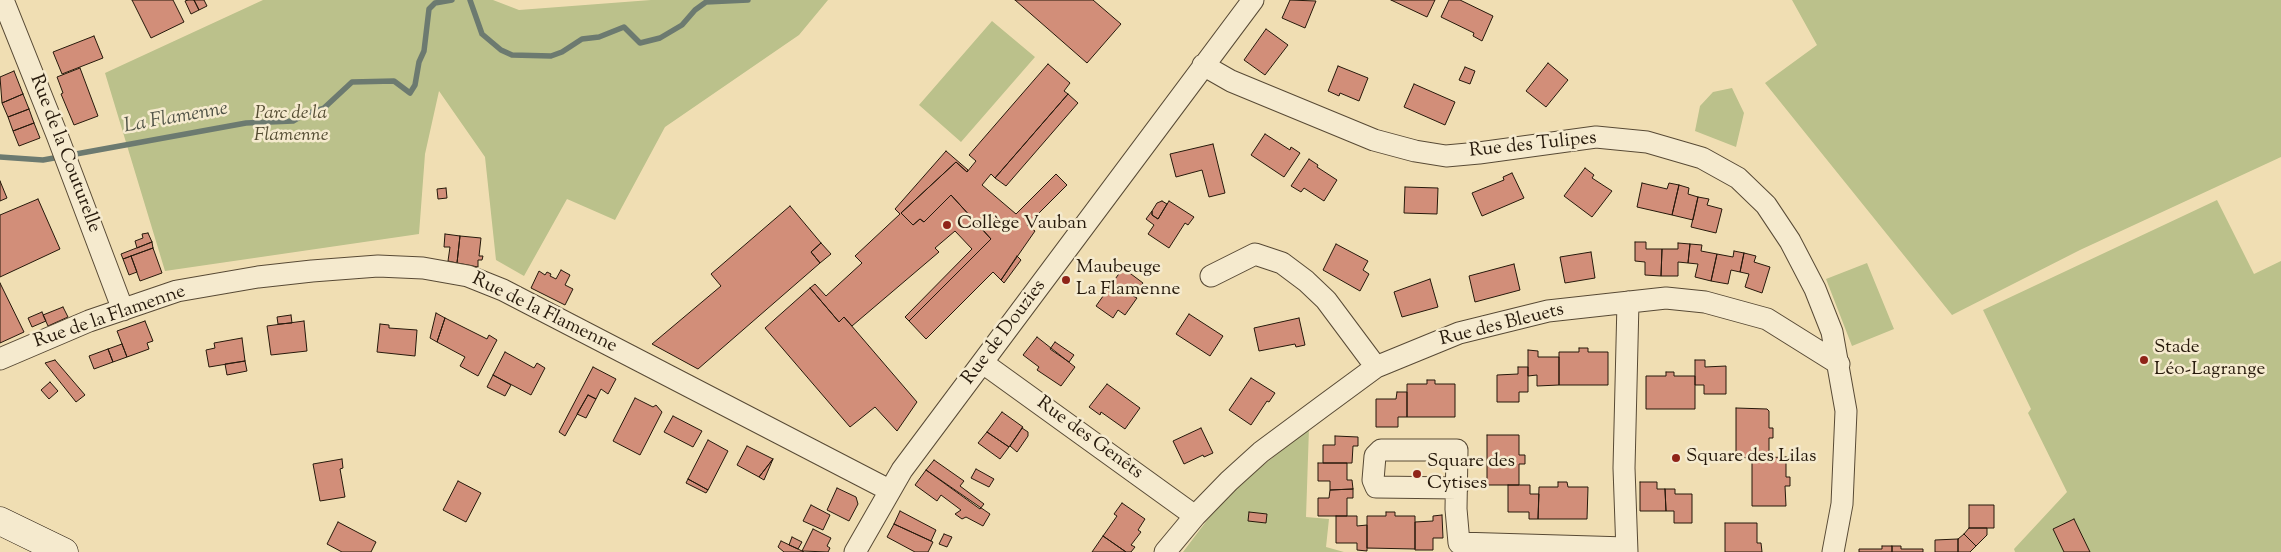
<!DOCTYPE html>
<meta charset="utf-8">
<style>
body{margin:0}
canvas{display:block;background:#f0deb3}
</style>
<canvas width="2281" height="552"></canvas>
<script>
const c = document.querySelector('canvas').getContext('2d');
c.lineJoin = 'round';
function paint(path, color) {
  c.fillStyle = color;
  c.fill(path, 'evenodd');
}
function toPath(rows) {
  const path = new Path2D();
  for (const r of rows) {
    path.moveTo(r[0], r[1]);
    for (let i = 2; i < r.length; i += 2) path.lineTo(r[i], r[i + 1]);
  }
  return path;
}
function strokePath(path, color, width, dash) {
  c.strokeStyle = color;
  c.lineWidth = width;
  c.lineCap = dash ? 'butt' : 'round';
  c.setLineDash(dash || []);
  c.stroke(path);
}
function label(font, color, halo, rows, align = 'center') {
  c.font = font + ' "Sorts Mill Goudy",serif';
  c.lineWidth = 5;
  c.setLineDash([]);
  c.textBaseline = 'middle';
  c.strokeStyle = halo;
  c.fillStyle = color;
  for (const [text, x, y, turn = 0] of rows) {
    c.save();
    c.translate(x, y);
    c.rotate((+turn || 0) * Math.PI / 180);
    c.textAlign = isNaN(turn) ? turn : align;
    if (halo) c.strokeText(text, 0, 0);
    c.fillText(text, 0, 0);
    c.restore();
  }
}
const green = toPath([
 [263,0,493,0,519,10,651,0,828,0,799,35,665,127,615,220,567,199,524,276,496,260,485,157,439,91,425,154,419,234,165,271,105,73],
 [1792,0,2281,0,2281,157,2080,250,1952,315,1765,83,1817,45],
 [992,21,1035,57,961,142,919,105],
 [1732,88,1744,113,1736,147,1695,131,1700,106,1713,92],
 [2217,200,2254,274,2281,261,2281,552,2015,552,2014,549,2067,492,2028,413,2031,409,1983,310],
 [1867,263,1894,329,1852,346,1826,279],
 [1309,428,1306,517,1329,519,1326,547,1344,552,1183,552,1214,511,1245,480]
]);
const stream = toPath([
 [470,0,482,34,501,50,512,55,551,56,562,52,582,39,599,37,624,27,640,43,660,38,682,25,695,10,706,2,748,0],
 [0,157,43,160,246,123,293,121,305,114,324,108,352,82,394,81,410,93,415,85,419,62,424,51,429,9,435,3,452,0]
]);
const building = toPath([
 [132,0,173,0,184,22,151,38,132,0],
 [188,0,194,0,199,10,191,14,185,1,188,0],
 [194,0,204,0,207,6,199,10,194,0],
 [1015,0,1093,0,1121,24,1087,63,1015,0],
 [1290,0,1316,1,1305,28,1282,18,1290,0],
 [1391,0,1435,0,1427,17,1391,0],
 [1449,0,1460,0,1493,16,1482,41,1473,36,1474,33,1441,17,1449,0],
 [1266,29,1288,45,1265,75,1244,60,1266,29],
 [94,36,103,58,62,74,53,52,94,36],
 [1548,63,1568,80,1546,107,1526,91,1548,63],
 [1048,64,1070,83,1064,91,1068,94,995,178,991,174,982,185,1016,214,1056,174,1067,185,1027,225,1035,231,1001,280,993,272,926,339,909,321,991,239,951,195,924,222,920,219,913,225,901,213,956,162,967,172,976,161,969,155,1048,64],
 [1338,66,1368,78,1359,101,1340,93,1339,96,1328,91,1338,66],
 [1465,67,1475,71,1470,84,1459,80,1465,67],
 [80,68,98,116,74,125,61,94,63,93,57,77,80,68],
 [14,71,23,94,2,103,0,77,14,71],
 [1414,84,1455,102,1445,125,1404,107,1414,84],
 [23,94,29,109,8,117,2,103,23,94],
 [1068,94,1078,103,1006,186,995,178,1068,94],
 [29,109,34,123,13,131,8,117,29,109],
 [34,123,40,138,19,146,13,131,34,123],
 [1265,134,1290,150,1291,147,1300,153,1284,177,1251,155,1265,134],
 [1213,144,1225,193,1209,197,1202,170,1176,177,1170,154,1213,144],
 [946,151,968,170,967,172,956,162,901,213,913,225,920,219,924,222,951,195,991,239,909,321,905,317,972,249,955,231,935,248,939,252,852,326,844,317,839,322,810,288,815,284,826,296,862,263,855,256,900,214,895,209,946,151],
 [1309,159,1318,165,1317,167,1337,180,1324,201,1304,188,1301,192,1291,186,1309,159],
 [1585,168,1594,175,1592,178,1612,191,1592,217,1564,196,1585,168],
 [1512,173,1524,198,1482,216,1472,193,1504,180,1503,177,1512,173],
 [0,181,7,198,0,201,0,181],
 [1642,183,1667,189,1669,183,1679,185,1672,215,1637,207,1642,183],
 [1679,185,1689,188,1688,194,1698,197,1693,220,1672,215,1679,185],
 [1405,187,1438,188,1437,214,1404,213,1405,187],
 [446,188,447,198,438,199,437,189,446,188],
 [1698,197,1709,199,1707,205,1722,209,1716,233,1691,227,1698,197],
 [38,199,60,249,0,277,0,215,38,199],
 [1162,201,1167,204,1158,219,1152,215,1152,211,1157,203,1162,201],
 [1169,201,1194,217,1188,225,1185,223,1169,248,1148,234,1154,225,1146,219,1152,211,1152,215,1158,219,1169,201],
 [790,206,821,243,811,252,820,263,698,369,652,344,721,286,711,274,790,206],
 [148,233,152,242,137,248,135,241,143,238,142,234,148,233],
 [445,234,460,236,457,263,448,261,450,247,444,247,445,234],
 [460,236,481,238,479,256,483,256,482,260,478,260,478,267,457,263,460,236],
 [152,242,153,248,123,259,121,254,152,242],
 [1635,242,1646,242,1646,249,1662,249,1661,276,1645,275,1645,262,1635,261,1635,242],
 [821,243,831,254,820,263,811,252,821,243],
 [1678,243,1690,244,1688,263,1678,262,1678,276,1661,276,1662,249,1678,249,1678,243],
 [1336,244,1368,261,1363,270,1369,274,1360,291,1323,270,1336,244],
 [1690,244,1702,245,1701,251,1717,254,1711,281,1695,277,1698,264,1688,263,1690,244],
 [153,248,162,273,140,281,131,256,153,248],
 [1734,251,1744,253,1740,272,1731,270,1728,284,1711,281,1717,254,1733,257,1734,251],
 [1591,252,1595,278,1565,283,1560,257,1591,252],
 [1744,253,1756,256,1754,262,1770,267,1762,293,1745,287,1749,274,1740,272,1744,253],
 [131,256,137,272,129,275,123,259,131,256],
 [1017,256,1021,260,1004,283,1001,280,1017,256],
 [1514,264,1520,290,1475,302,1469,276,1514,264],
 [1123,268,1143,283,1133,296,1137,298,1125,315,1118,310,1113,318,1096,306,1123,268],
 [561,270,570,275,565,285,573,289,565,305,531,288,539,271,545,275,547,272,551,274,550,276,556,279,561,270],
 [1430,279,1438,307,1402,317,1394,292,1430,279],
 [0,283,24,332,0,343,0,283],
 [810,288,839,322,844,317,917,402,897,431,875,407,850,427,765,328,810,288],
 [63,307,68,317,48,326,43,315,63,307],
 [42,312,46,321,32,327,28,318,42,312],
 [436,313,445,318,437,342,430,338,436,313],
 [1189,314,1223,336,1210,356,1176,334,1189,314],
 [291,315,292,323,278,324,277,317,291,315],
 [445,318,487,339,489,335,497,340,478,376,460,366,465,357,437,342,445,318],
 [1299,318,1305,345,1296,347,1295,344,1259,351,1254,328,1299,318],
 [145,321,153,341,147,343,149,349,127,357,117,331,145,321],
 [304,321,307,351,271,355,267,326,304,321],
 [380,324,389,325,389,328,417,330,415,356,377,352,380,324],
 [1037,337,1075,367,1061,386,1037,370,1039,367,1023,355,1037,337],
 [242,338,245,361,209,367,206,350,215,348,214,343,242,338],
 [1055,342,1074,355,1069,362,1050,349,1055,342],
 [122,344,127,357,113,362,108,349,122,344],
 [1579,348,1588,348,1588,352,1608,352,1608,385,1559,385,1559,352,1579,352,1579,348],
 [108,349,113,362,94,369,89,356,108,349],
 [1528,350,1538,351,1538,357,1559,357,1559,385,1537,386,1537,375,1528,376,1528,350],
 [505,352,534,368,537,363,545,368,531,395,493,375,505,352],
 [55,360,85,395,76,402,45,363,55,360],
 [1695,360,1705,360,1705,367,1726,366,1726,394,1704,394,1704,385,1695,385,1695,360],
 [245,361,247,371,227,375,225,364,245,361],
 [593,367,616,379,608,394,601,389,596,399,588,395,565,436,559,432,593,367],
 [1518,367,1528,367,1528,392,1519,392,1519,402,1497,402,1497,375,1518,374,1518,367],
 [1666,372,1674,372,1674,376,1695,376,1695,409,1646,409,1646,376,1666,376,1666,372],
 [493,375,511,385,505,396,487,387,493,375],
 [1251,378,1275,393,1269,402,1267,401,1251,425,1229,410,1251,378],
 [1427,380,1435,380,1435,384,1455,384,1455,417,1407,417,1407,384,1427,384,1427,380],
 [50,382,58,391,49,399,41,390,50,382],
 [1107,384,1140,408,1125,429,1101,412,1100,415,1089,407,1107,384],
 [1397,392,1407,392,1407,417,1398,417,1398,427,1376,427,1376,399,1396,399,1397,392],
 [588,395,596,399,586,418,577,414,588,395],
 [635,398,653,407,656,405,662,412,640,455,613,441,635,398],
 [1736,408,1767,409,1769,411,1769,428,1773,428,1773,438,1769,438,1769,457,1736,458,1736,408],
 [1002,412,1023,427,1009,447,987,432,1002,412],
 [673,416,702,431,693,447,664,432,673,416],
 [1022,428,1028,432,1028,436,1017,452,1010,446,1022,428],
 [1201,428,1213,453,1204,457,1203,455,1184,464,1173,441,1201,428],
 [987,432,1009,447,1000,459,978,443,987,432],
 [1487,435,1519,435,1519,455,1525,455,1525,464,1519,464,1519,485,1487,485,1487,435],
 [1335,436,1358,437,1358,446,1353,446,1352,463,1323,463,1323,445,1335,445,1335,436],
 [708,440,728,451,708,490,688,479,708,440],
 [747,446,773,459,759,477,737,465,747,446],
 [1786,457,1786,477,1790,477,1790,486,1785,486,1786,506,1752,506,1752,458,1786,457],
 [342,459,343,468,340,469,345,497,320,501,313,464,342,459],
 [773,459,764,480,759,477,773,459],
 [934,460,964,481,960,486,984,504,980,509,926,470,934,460],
 [1318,463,1347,463,1347,480,1352,480,1353,489,1330,490,1330,481,1318,481,1318,463],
 [976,469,994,479,989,487,971,478,976,469],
 [926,470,990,514,983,526,966,517,962,519,955,514,961,510,941,495,937,501,915,485,926,470],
 [688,479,708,490,706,493,686,483,688,479],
 [458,481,481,493,466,522,443,510,458,481],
 [1558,482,1567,482,1568,487,1588,487,1587,519,1538,519,1539,487,1558,487,1558,482],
 [1640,482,1657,482,1657,489,1665,489,1666,511,1640,511,1640,482],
 [1508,485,1530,485,1530,494,1539,494,1538,519,1529,519,1529,512,1508,512,1508,485],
 [837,488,856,497,858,504,849,521,827,510,837,488],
 [1353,489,1353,498,1347,498,1347,516,1318,516,1318,498,1329,498,1330,490,1353,489],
 [1665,489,1675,489,1675,494,1692,494,1692,523,1674,523,1674,511,1666,511,1665,489],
 [1122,503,1145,519,1138,530,1141,532,1131,545,1135,547,1131,552,1126,552,1103,536,1117,516,1114,514,1122,503],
 [811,505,830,515,823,530,803,521,811,505],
 [1969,505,1994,505,1994,528,1969,528,1969,505],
 [900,511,936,530,931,541,894,524,900,511],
 [1249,512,1267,514,1266,523,1248,521,1249,512],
 [1386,512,1395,512,1395,516,1415,516,1415,549,1367,548,1367,516,1386,516,1386,512],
 [1442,515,1443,538,1433,538,1433,550,1415,550,1415,522,1433,521,1433,516,1442,515],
 [1336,516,1357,516,1357,526,1367,525,1367,551,1357,550,1357,543,1336,543,1336,516],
 [2074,519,2090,552,2064,552,2053,529,2074,519],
 [338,522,376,542,371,552,342,552,327,544,338,522],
 [1725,523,1757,523,1757,543,1761,543,1762,552,1725,552,1725,523],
 [894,524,933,542,928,552,915,552,887,537,894,524],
 [1969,528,1987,528,1987,535,1976,546,1964,534,1969,528],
 [813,529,831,538,827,546,830,548,828,552,802,551,813,529],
 [944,534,952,537,947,547,939,544,944,534],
 [1964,534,1976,546,1970,552,1958,552,1958,539,1964,534],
 [1103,536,1126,552,1092,552,1103,536],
 [792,537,802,542,798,549,789,545,792,537],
 [1958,539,1958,552,1935,552,1935,540,1958,539],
 [781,541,798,549,804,552,784,552,778,547,781,541],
 [1882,546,1892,546,1892,552,1859,552,1859,549,1882,549,1882,546],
 [1892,546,1901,546,1901,549,1923,549,1923,552,1892,552,1892,546]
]);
const street = toPath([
 [3,0,57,135,123,310],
 [1203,65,1231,81,1374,140,1415,151,1446,156,1479,153,1596,137,1647,142,1702,158,1738,178,1766,205,1790,241,1815,289,1832,332,1846,411,1842,504,1833,552],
 [1211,276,1255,254,1282,263,1306,281,1326,300,1376,367],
 [0,359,89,321,177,291,258,277,312,271,378,266,423,268,468,276,503,290,889,490],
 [983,363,1195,516],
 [1457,488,1376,487,1373,480,1375,456,1381,450,1457,450,1456,509,1459,543,1626,548],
 [855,552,902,470,1253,0],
 [1165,552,1195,516,1229,481,1261,452,1323,406,1376,367,1459,333,1548,311,1666,298,1705,302,1767,319,1839,364],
 [1627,552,1624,468,1628,302]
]);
const secondary = toPath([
 [0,521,64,552]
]);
const markers = [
 [947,225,5,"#8f2418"],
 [1066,280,5,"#8f2418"],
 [2144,360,5,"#8f2418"],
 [1676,458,5,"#8f2418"],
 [1417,474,5,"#8f2418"]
];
const parkNames = [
 ["Parc de la",291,115],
 ["Flamenne",291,137]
];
const streetNames = [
 ["Rue des Tulipes",1533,146,-6],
 ["Rue de la Couturelle",64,154,69],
 ["Rue de la Flamenne",544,314,26],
 ["Rue de la Flamenne",110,318,-19],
 ["Rue des Bleuets",1502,326,-14],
 ["Rue de Douzies",1005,333,-53],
 ["Rue des Genêts",1089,439,36]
];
const poiNames = [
 ["Collège Vauban",957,225],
 ["Maubeuge",1076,269],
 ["La Flamenne",1076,291],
 ["Stade",2154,349],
 ["Léo-Lagrange",2154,371],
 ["Square des Lilas",1686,458],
 ["Square des",1427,463],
 ["Cytises",1427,485]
];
const waterNames = [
 ["La Flamenne",176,119,-10]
];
paint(green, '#bbc18b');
strokePath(stream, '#6c7a70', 5.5);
paint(building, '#d28e79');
strokePath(building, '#26190b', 1);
strokePath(street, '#584a35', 23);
strokePath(secondary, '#26190b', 29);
strokePath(street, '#f5eace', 21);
strokePath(secondary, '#f5eace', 28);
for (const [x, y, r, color] of markers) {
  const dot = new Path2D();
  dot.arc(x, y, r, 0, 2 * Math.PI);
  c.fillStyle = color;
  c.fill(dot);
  strokePath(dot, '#f5eace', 2);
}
label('italic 19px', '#534b31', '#f5eace', parkNames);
label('19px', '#26190b', '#f5eace', streetNames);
label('19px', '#26190b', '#f5eace', poiNames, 'left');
label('italic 20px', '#4f5246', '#f5eace', waterNames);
</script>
